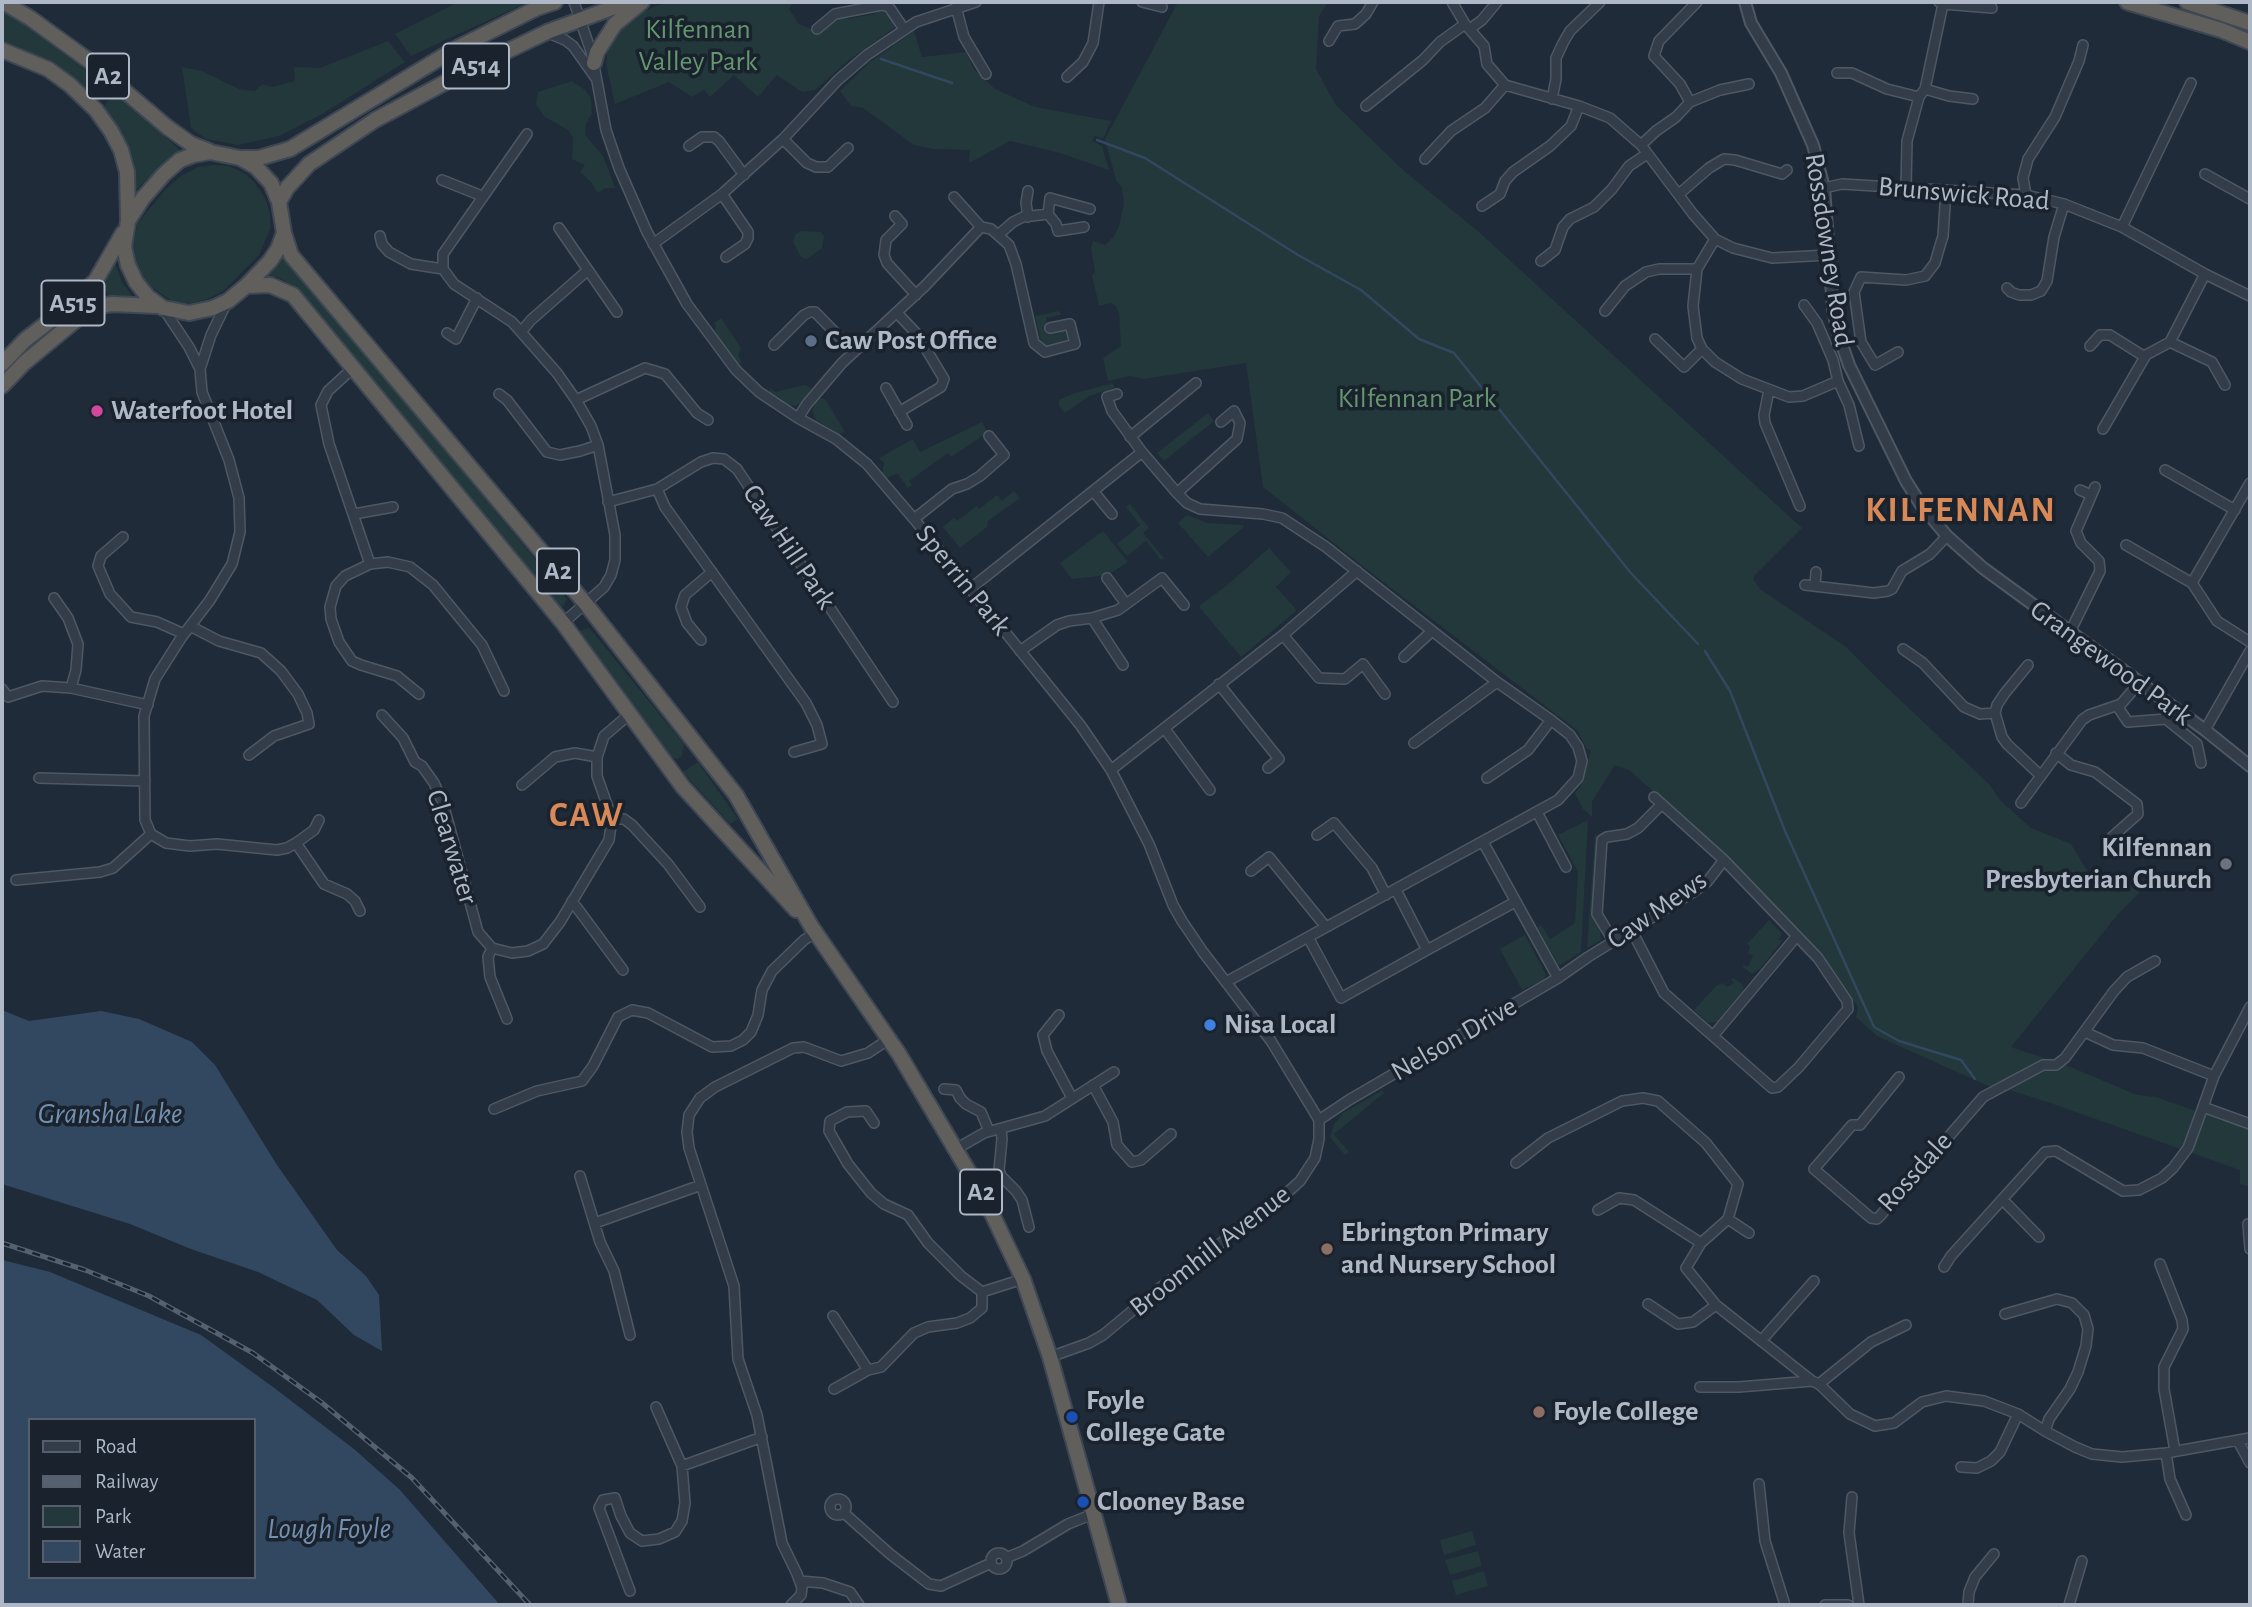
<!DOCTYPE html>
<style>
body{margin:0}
#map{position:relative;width:2252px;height:1607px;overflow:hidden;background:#202b39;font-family:"Alegreya Sans",sans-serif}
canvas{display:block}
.frame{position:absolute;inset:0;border:4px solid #aeb8c6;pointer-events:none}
.legend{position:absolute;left:28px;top:1418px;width:228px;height:161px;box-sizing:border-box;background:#19222d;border:2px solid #555e6a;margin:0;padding:9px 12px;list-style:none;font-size:21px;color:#aeb8c6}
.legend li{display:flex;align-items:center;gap:14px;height:35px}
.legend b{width:35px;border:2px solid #555e6a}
</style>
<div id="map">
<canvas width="2252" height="1607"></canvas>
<div class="frame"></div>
<ul class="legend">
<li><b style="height:9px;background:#333d49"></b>Road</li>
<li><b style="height:9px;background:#556170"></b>Railway</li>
<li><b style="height:19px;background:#22383a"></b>Park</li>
<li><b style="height:19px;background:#324861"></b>Water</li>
</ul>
</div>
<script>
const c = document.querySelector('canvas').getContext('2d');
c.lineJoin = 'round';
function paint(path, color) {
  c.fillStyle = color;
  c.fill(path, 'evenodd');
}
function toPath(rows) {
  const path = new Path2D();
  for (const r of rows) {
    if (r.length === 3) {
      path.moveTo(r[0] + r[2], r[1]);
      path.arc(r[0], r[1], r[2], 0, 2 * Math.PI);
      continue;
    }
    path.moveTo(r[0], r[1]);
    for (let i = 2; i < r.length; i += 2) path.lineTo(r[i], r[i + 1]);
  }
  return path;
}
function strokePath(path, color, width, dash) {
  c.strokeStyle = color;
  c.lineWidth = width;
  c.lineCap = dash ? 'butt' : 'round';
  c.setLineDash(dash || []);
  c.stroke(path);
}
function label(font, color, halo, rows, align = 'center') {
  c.font = font + ' "Alegreya Sans",sans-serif';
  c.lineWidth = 7;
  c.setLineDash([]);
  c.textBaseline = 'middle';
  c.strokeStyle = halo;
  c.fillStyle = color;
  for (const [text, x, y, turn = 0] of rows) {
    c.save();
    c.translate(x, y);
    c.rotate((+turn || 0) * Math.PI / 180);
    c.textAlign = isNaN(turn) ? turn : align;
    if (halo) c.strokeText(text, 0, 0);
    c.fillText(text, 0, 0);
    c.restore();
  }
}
const green = toPath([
 [458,2,528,2,411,56,395,34],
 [666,2,793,2,789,9,799,24,811,29,816,34,836,18,845,16,848,19,875,14,879,10,890,14,894,21,894,28,849,60,815,90,802,92,777,75,758,97,734,75,710,97,704,90,692,97,669,82,615,104,606,64,608,47,618,30,633,16],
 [1178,2,1328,2,1319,16,1316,69,1336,105,1404,171,1479,232,1802,528,1755,575,1753,579,1760,589,1846,647,1879,680,1989,784,2001,801,2031,828,2071,844,2088,872,2105,883,2127,882,2145,887,2119,913,2011,1047,2073,1068,2137,1095,2156,1097,2250,1130,2250,1187,2240,1184,2240,1170,2053,1104,2010,1090,1995,1089,1877,1036,1856,1017,1858,1007,1819,953,1730,859,1629,770,1615,765,1592,802,1592,817,1583,809,1575,793,1580,787,1591,751,1586,748,1578,731,1378,578,1263,487,1246,363,1144,379,1130,376,1108,381,1103,358,1121,346,1119,313,1116,306,1110,303,1099,306,1092,275,1095,272,1091,248,1093,241,1105,245,1114,236,1119,226,1124,204,1122,188,1116,180,1105,139],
 [2,7,105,85,106,93,94,98,33,56,2,43],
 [914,31,922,57,966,52,974,69,995,89,1035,107,1111,121,1103,139,1095,136,1092,141,1102,146,1109,170,1060,153,1010,141,969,163,970,150,933,149,914,145,863,108,851,106,840,91,870,62],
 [388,41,405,62,324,113,279,136,238,145,206,139,191,128,182,67,202,71,239,89,255,91,262,84,272,87,295,81,294,67,320,68],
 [572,81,585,90,591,98,592,113,586,124,585,135,603,156,615,188,606,188,597,193,592,183,580,172,585,165,572,159,573,138,568,130,545,117,536,104,538,92],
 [117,93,182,152,153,173,136,190,131,160,124,140,105,110,105,105,111,97],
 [214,165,229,166,244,173,255,183,266,200,270,214,270,229,259,255,223,291,208,299,192,303,173,302,147,284,138,269,133,247,137,224,166,189,181,176,198,167],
 [801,231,821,232,824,236,822,248,807,259,801,257,793,242,795,235],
 [287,257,557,586,567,599,563,607,556,606,295,287,280,278,268,275,278,261],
 [115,263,122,282,132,296,111,298,101,285],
 [1060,311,1061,315,1046,318,1049,332,1062,330,1067,332,1068,338,1064,343,1047,347,1041,340,1035,316],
 [721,318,741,348,738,355,742,363,737,364,714,334,716,326,714,323],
 [1113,383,1115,388,1089,396,1065,413,1059,406,1059,400,1075,393],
 [805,385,812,388,800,404,795,406,785,404,770,394,769,388,775,392],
 [818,397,826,400,845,432,838,434,816,420,812,410],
 [1208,413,1214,421,1164,461,1157,453],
 [982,422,987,433,951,457,948,453,909,481,912,485,908,488,897,473,887,478,882,473,884,463,879,458,913,439,920,452],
 [1014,491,1020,498,988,521,987,527,960,548,943,527,954,518,957,521,977,506,979,509,997,495,1002,501],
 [1130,504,1149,528,1143,533,1164,558,1161,560,1146,541,1127,556,1117,544,1140,525,1126,507],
 [1187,515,1208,523,1243,525,1244,527,1208,557,1178,523],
 [1103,531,1128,562,1108,575,1072,579,1060,563],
 [1269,548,1291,572,1276,587,1295,608,1296,611,1241,657,1200,608,1200,605,1226,586],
 [587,628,591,630,684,744,682,756,678,759,670,757,579,634,580,631],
 [698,762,738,819,730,824,683,772],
 [1588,820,1581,952,1559,966,1537,927,1541,925,1550,939,1575,923,1578,872,1558,835],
 [1595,835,1599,835,1593,916,1601,931,1600,933,1601,940,1587,948],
 [1769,920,1782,934,1779,939,1782,941,1761,968,1752,974,1743,967,1743,965,1748,967,1753,956,1748,953,1750,946,1747,944],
 [1525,935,1546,975,1543,980,1522,990,1500,949],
 [1733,978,1742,984,1744,989,1717,1022,1708,1023,1694,1010,1716,986,1723,983,1727,987,1734,983,1731,979],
 [1383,1090,1384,1093,1334,1134,1349,1152,1345,1155,1330,1137,1334,1125,1343,1113],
 [1472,1531,1476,1545,1444,1555,1440,1540],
 [1478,1551,1482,1566,1450,1575,1445,1560],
 [1484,1571,1488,1586,1456,1595,1452,1581]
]);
const water = toPath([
 [2,1010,29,1021,101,1011,139,1019,192,1042,215,1065,277,1165,337,1250,366,1276,379,1295,382,1351,354,1335,317,1300,258,1272,191,1249,130,1224,2,1184],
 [2,1260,50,1272,201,1335,273,1387,354,1449,400,1490,500,1605,2,1605],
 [30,1420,254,1420,254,1577,30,1577]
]);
const stream = toPath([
 [881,59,952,83],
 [1097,140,1145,158,1298,255,1361,290,1419,339,1454,353,1630,572,1698,644],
 [1705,651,1730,691,1785,831,1874,1027,1899,1041,1961,1060,1975,1079]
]);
const minor = toPath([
 [574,2,592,54,606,130,619,168,647,232,687,304,736,370,759,392,798,418,836,439,867,464,914,519,1081,726,1111,770,1149,844,1173,905,1182,921,1203,952,1271,1041,1319,1120,1319,1139,1315,1158,1300,1181,1278,1201,1161,1287,1103,1335,1089,1343,1050,1357],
 [1142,2,1162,7],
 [1452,2,1465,24,1484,46,1487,64,1505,85,1579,106,1610,118,1641,145,1693,214,1715,239,1733,248,1772,258,1829,255],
 [1939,2,1943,4,1992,8],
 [956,7,964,37,986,74],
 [817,29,835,14,882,5,889,7,904,29],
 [1470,29,1482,20,1497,2],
 [548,33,565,40,573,46,595,77],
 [1329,41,1338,26,1355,24,1366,14,1373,2],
 [1837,73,1852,73,1887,89,1919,97],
 [1067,77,1083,62,1093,43,1099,2],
 [1925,89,1949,96,1973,99],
 [1552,99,1556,79,1556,58,1563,43,1570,31,1600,2],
 [1690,102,1720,90,1749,84],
 [1366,106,1423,60,1440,42,1465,24],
 [527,134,443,254,443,269,454,284,512,322,521,332,557,373,576,400,591,426,598,445,615,535,615,560,611,575,604,587,563,623],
 [783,139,807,163,816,167,828,167,848,148],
 [1641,145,1656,131,1676,117,1690,102,1680,84,1654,56,1659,41,1697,2],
 [689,146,702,137,714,137,719,141,744,175],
 [1425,159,1451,131,1485,108,1505,85],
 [2205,174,2250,199],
 [442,180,482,196],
 [1906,187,1907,141,1919,97,1925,89,1943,4],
 [1824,188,1842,184,2026,195,2064,204,2122,227,2205,274,2250,296],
 [722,194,748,232,748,238,745,244,726,257],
 [1679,194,1709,168,1724,159,1735,160,1782,174,1787,170],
 [2026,195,2023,178,2028,159,2055,117,2079,61,2083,45],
 [954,197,981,227,991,229,1009,245,1016,264,1034,343,1045,352,1075,344,1070,324,1050,328],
 [1482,206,1500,194,1505,181,1513,172,1550,146,1571,126,1579,106],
 [895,216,902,224,886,240,884,255,887,263,916,295],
 [1028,217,1026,203,1028,191],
 [1084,227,1058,231,1056,224,1048,214,1050,198,1090,209],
 [2122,227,2191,83],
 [559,228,617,312],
 [998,235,1013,222,1023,217,1048,214],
 [380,236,382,244,389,252,411,264,443,269],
 [1715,239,1697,269,1693,306,1697,338,1702,349,1715,362,1742,379,1789,397,1803,396,1838,381],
 [653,244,722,194,783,139,838,80,867,55,916,22,976,2],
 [1541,261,1555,250,1563,227,1570,219,1594,207,1612,189,1629,166,1647,154],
 [2007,288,2011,292,2019,295,2031,295,2041,291,2047,281,2054,237,2064,204],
 [1804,305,1817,323,1833,360,1838,381,1849,405,1859,446],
 [163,308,189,347,200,369,202,392,229,460,239,498,240,532,232,564,210,600,181,638,155,679,144,716,145,820,151,834,166,843,190,846,217,844,277,850,287,848,296,843,314,830,319,820],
 [1605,311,1625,286,1646,272,1659,269,1697,269],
 [897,313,917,334,944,379,941,387,899,412],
 [521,332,531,320,588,270],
 [447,333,456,339,477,298],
 [1655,339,1684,367,1702,349],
 [2170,342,2212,362,2225,385],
 [774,345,804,315,810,312,815,312,854,352],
 [2090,346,2100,335,2110,335,2145,357],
 [1898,352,1875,365,1861,342,1854,292,1861,277,1906,280,1925,276,1935,263,1939,249,1943,236,1946,190],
 [200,369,211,335,227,302],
 [352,369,328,391,321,405,329,444,370,564],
 [886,388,907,425],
 [1769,390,1764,415,1765,423,1800,506],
 [499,394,507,400,547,452,560,455,580,451,598,445],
 [1117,394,1107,397,1112,411,1142,452],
 [576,400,645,368,665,374,697,413,708,420],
 [798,418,807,404,842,363,925,286,981,227],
 [2103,429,2146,355,2170,342,2205,274],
 [1130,437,1196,383],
 [2165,470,2235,510],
 [657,489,665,507,806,703,817,725,822,744,794,752],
 [2080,490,2091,495],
 [1094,492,1112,514],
 [1177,493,1237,439,1240,423,1234,411,1221,422],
 [608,502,657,489,701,462,713,458,724,459,737,469,893,702],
 [354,514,393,507],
 [914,519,952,489,967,484,980,476,1004,455,989,436],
 [123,537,101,556,98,566,110,594,131,617,157,622,184,634],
 [2126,545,2192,583,2217,621,2250,642],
 [1107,578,1126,604],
 [2192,583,2250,483],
 [1805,585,1874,593,1888,591,1892,589,1902,571,1930,554,1947,536],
 [1815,586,1816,572],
 [970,589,1142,452,1177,493,1187,503,1200,509,1263,514,1282,518,1326,547,1497,682,1551,720,1570,735,1578,747,1582,761,1578,778,1558,800,1226,982],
 [54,598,68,618,78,644,76,670,71,688],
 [1092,618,1123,665],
 [190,626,219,641,261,653,281,671,298,694,307,713,309,724,274,736,249,755],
 [2070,632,2100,571,2099,561,2081,543,2076,531,2095,487],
 [1283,635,1319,678,1345,679,1363,664,1385,694],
 [701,640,687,623,681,607,685,595,712,572],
 [1903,649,1923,663,1964,707,1980,714,1995,713],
 [1020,651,1057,625,1069,621,1092,618,1118,610,1162,578,1184,605],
 [1404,657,1432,631],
 [2028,665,2005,693,1997,705,1995,713,2002,737,2007,744,2040,775],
 [1219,684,1279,759,1268,768],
 [2,689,8,697,42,686,71,688,148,705],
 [419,694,397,676,361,665,352,661,339,642,331,619,330,607,336,586,345,576,370,564,388,562,410,567,433,585,482,645,504,691],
 [2117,706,2128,722,2166,719,2197,744,2201,763],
 [382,715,403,738,415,762,422,766,434,783,443,803,478,932,492,948,512,953,528,951,543,944,560,922,609,840,612,819,597,776,597,757,604,736,631,713],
 [1165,729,1210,790],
 [2205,730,2250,651],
 [1414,743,1497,682],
 [2056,753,2071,765,2095,772,2137,804,2138,814,2112,837],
 [1111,770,1283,635,1357,571],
 [39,778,145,781],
 [1487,778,1528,750,1551,720],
 [522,785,555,757,575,753,597,757],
 [2021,803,2082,720,2089,715,2121,704,2140,682],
 [1537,812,1566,867],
 [612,819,624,819,632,825,668,864,700,907],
 [1317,835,1334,823,1372,868,1386,895],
 [1483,842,1558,978],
 [296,843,324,884,347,894,355,901,360,911],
 [1251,871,1269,857,1326,927],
 [16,880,100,872,113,868,151,834],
 [1396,890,1427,950,1515,902],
 [572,901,623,970],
 [1632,931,1664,993,1772,1088,1778,1087,1799,1067,1848,1009,1847,1001,1818,958,1724,860,1654,797],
 [1308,937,1341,998,1427,950],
 [1614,942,1597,914,1602,840,1607,837,1627,834,1638,828,1662,804],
 [492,948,488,957,490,977,507,1019],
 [1059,1015,1043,1035,1047,1051,1072,1098],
 [2085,1032,2113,1045,2143,1048,2214,1076],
 [1713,1036,1796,937],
 [1899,1077,1860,1125,1852,1125,1814,1169,1871,1218,1877,1219,1880,1216,1983,1097,2043,1065,2056,1065,2065,1058,2114,991,2127,977,2155,961],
 [1093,1085,1113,1122,1117,1145,1132,1162,1141,1160,1171,1134],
 [944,1089,956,1090,960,1098,966,1104,981,1112,989,1131],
 [2203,1107,2214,1076,2250,1007],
 [494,1109,537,1091,582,1081,593,1066,618,1017,632,1010,648,1013,712,1047,731,1046,743,1040,751,1032,758,1015,762,990,772,971,804,940,815,933],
 [1319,1120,1349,1100,1558,978,1588,957,1695,891,1707,882,1724,860],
 [874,1123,866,1111,847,1112,830,1121,829,1131,848,1164,871,1193,884,1204,908,1215,928,1243,961,1276,982,1292],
 [1001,1129,1002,1139,999,1170,1001,1176,1016,1191,1022,1200,1029,1227],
 [956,1149,984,1133,1045,1116,1114,1072],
 [1516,1163,1548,1138,1622,1101,1643,1098,1658,1101,1706,1143,1738,1184,1728,1219,1701,1243,1686,1268,1716,1305,1812,1381,1819,1384,1850,1414,1875,1426,1894,1423,1922,1402,1946,1396,1984,1401,2018,1414,2045,1431,2075,1447,2092,1454,2122,1457,2166,1453,2250,1438],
 [580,1176,600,1242,614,1271,630,1335],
 [2003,1200,2039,1237],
 [1598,1210,1619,1198,1634,1200,1701,1243],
 [1728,1219,1749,1233],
 [595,1223,701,1185],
 [2248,1224,2250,1249],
 [2160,1264,2182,1320,2183,1329,2164,1367,2164,1389,2175,1451],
 [1944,1267,1951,1256,2045,1152,2056,1151,2123,1191,2139,1190,2162,1178,2173,1168,2188,1148,2203,1107,2250,1124],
 [1648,1304,1678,1324,1693,1322,1716,1305],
 [2005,1314,2057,1299,2072,1303,2084,1315,2088,1329,2086,1346,2078,1372,2070,1389,2049,1419,2045,1431],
 [833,1316,868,1370],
 [1761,1341,1814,1281],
 [1819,1384,1871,1342,1906,1325],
 [1700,1387,1739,1387,1812,1381],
 [834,1389,868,1370,881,1367,914,1333,928,1327,957,1323,970,1318,982,1308,982,1292,1023,1279],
 [2238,1441,2250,1463],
 [2166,1453,2170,1479,2186,1515],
 [682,1466,762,1437],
 [1961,1467,1977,1468,1991,1461,2000,1452,2018,1414],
 [1759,1484,1765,1541,1785,1605],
 [1852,1497,1849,1533,1859,1605],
 [838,1507,8],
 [844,1513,890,1554,929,1584,941,1586,991,1563],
 [999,1561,8],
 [1006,1558,1023,1551,1068,1524,1093,1514],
 [800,1581,823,1583,850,1592,859,1605],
 [630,1591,599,1508,603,1500,615,1498,621,1516,630,1533,642,1541,659,1539,675,1532,682,1521,685,1503,682,1466,656,1407],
 [791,1605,801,1595,802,1588,797,1574,782,1543,757,1415,738,1359,734,1286,689,1148,687,1132,689,1115,700,1098,715,1087,793,1048,804,1047,841,1061,868,1053,889,1039],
 [1825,1605,1848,1605],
 [1968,1605,1969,1592,1975,1577,1994,1554],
 [2069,1605,2082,1561]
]);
const tertiary = toPath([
 [1745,2,1751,23,1781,73,1813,145,1824,188,1833,308,1837,330,1849,365,1906,481,1921,505,1947,536,1983,568,2205,730,2250,766]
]);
const trunk = toPath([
 [3,2,30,18,92,63,167,127,191,144,209,151],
 [2127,2,2221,30,2250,42],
 [2187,2,2250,23],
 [2,50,48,69,70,85,96,110,111,131,121,150,127,172,128,219],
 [594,63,597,52,615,24,642,2],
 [210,152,240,158,256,167,271,183,279,202,284,233,278,249,270,261,246,286,228,301,213,308,189,313,163,308,148,297,136,282,128,265,124,247,128,221,143,198,164,174,180,160,193,155,210,152],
 [242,158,259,158,290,149,455,49,537,8,555,2],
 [279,202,287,188,309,164,375,120,476,66,547,32,628,2],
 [284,233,291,255,585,603,736,795,811,926,899,1054,986,1201,1023,1279,1050,1357,1119,1605],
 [246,286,270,285,293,295,563,623,683,787,796,910],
 [2,364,25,340,73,303,96,280,123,233],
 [2,386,24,363,82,315,100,306,112,304,157,306]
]);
const rail = toPath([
 [2,1243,85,1270,149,1296,253,1353,321,1402,412,1478,530,1605]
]);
const markers = [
 [811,341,7,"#5c6f8a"],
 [97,411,7,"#d1479c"],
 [2226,864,7,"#6b7280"],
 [1210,1025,7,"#3f7fe0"],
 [1327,1249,7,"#8d6e63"],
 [1539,1412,7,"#8d6e63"],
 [1072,1417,7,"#1a4fb4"],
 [1083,1502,7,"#1a4fb4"]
];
const shields = [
 [476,66,66],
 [108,76,42],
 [73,303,63],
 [558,571,42],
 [981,1192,42]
];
const shieldNames = [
 ["A514",476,66],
 ["A2",108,76],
 ["A515",73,303],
 ["A2",558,571],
 ["A2",981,1192]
];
const parkNames = [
 ["Kilfennan",698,30],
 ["Valley Park",698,62],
 ["Kilfennan Park",1417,399]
];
const streetNames = [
 ["Brunswick Road",1964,194,5],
 ["Rossdowney Road",1829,250,81],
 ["Caw Hill Park",789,547,56],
 ["Sperrin Park",963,580,51],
 ["Grangewood Park",2111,663,36],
 ["Clearwater",452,847,73],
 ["Caw Mews",1657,910,-35],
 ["Nelson Drive",1454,1039,-30],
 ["Rossdale",1915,1172,-48],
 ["Broomhill Avenue",1210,1251,-38]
];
const poiNames = [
 ["Caw Post Office",825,341],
 ["Waterfoot Hotel",111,411],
 ["Kilfennan",2212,848,"right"],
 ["Presbyterian Church",2212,880,"right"],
 ["Nisa Local",1224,1025],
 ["Ebrington Primary",1341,1233],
 ["and Nursery School",1341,1265],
 ["Foyle",1086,1401],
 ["College Gate",1086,1433],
 ["Foyle College",1553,1412],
 ["Clooney Base",1097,1502]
];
const waterNames = [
 ["Gransha Lake",110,1114],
 ["Lough Foyle",329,1529]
];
const districtNames = [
 ["KILFENNAN",1961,510],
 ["CAW",587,815]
];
paint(green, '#22383a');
paint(water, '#324861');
strokePath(stream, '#324861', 2.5);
strokePath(minor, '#4e5864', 12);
strokePath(tertiary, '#4e5864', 14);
strokePath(trunk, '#3e4854', 18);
strokePath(minor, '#333d49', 9);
strokePath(tertiary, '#333d49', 10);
strokePath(trunk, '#605f5c', 14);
strokePath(rail, '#556170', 5);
strokePath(rail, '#19222d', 2.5, [8]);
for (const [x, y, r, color] of markers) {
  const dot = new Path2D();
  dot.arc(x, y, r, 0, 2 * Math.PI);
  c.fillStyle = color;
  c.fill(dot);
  strokePath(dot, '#19222d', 2.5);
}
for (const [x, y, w] of shields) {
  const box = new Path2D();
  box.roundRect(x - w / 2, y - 22.5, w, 45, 5);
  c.fillStyle = '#19222d';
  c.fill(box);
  strokePath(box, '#aeb8c6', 2);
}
label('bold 26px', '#aeb8c6', null, shieldNames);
label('28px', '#64976e', '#19222d', parkNames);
label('28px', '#aeb8c6', '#19222d', streetNames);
label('bold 28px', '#aeb8c6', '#19222d', poiNames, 'left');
label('italic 30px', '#7490b0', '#19222d', waterNames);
c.letterSpacing = '2px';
label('bold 35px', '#d78957', '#19222d', districtNames);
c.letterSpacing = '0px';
</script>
